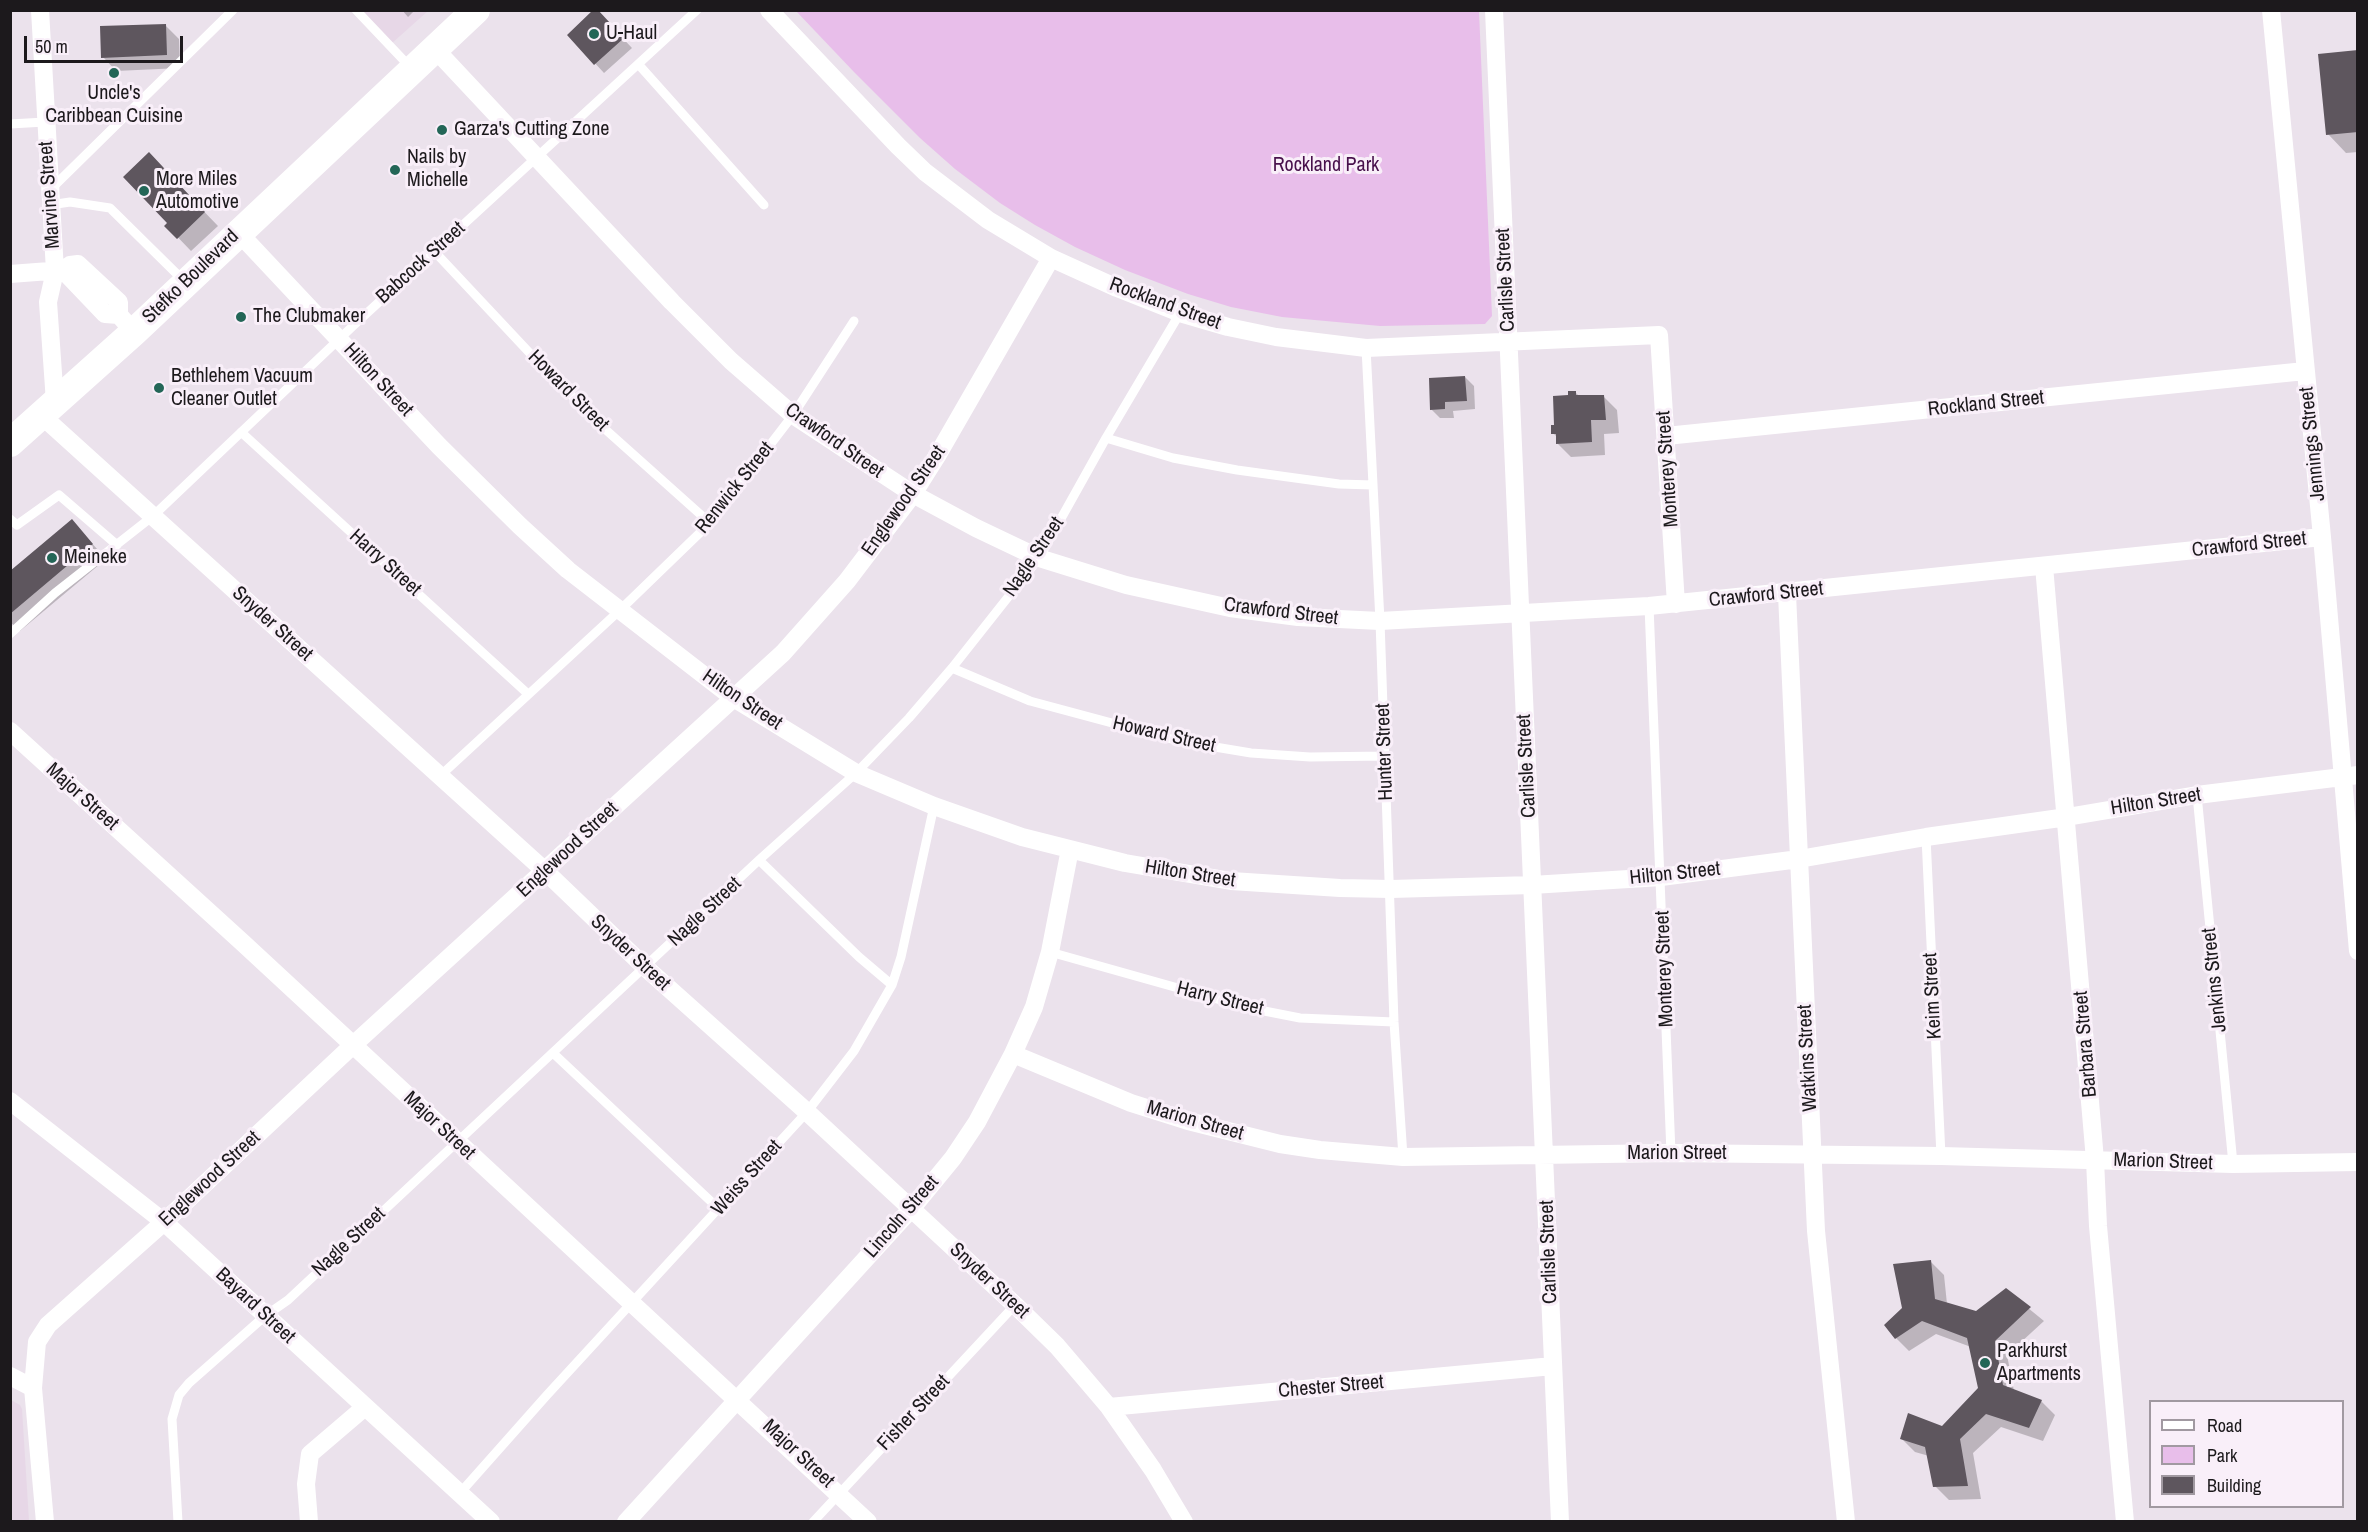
<!DOCTYPE html>
<style>
body{margin:0}
#map{position:relative;width:2368px;height:1532px;overflow:hidden;background:#ebe2ec;font-family:"Archivo Narrow",sans-serif}
canvas{display:block}
.frame{position:absolute;inset:0;border:12px solid #1c191c;pointer-events:none}
.legend{position:absolute;left:2149px;top:1400px;width:195px;height:108px;box-sizing:border-box;background:#f9eff9;border:2px solid #a199a1;margin:0;padding:8px 10px;list-style:none;font-size:18px;color:#1c191c}
.legend li{display:flex;align-items:center;gap:12px;height:30px}
.legend b{width:30px;border:2px solid #a199a1}
.scale{position:absolute;left:24px;top:36px;width:159px;height:27px;box-sizing:border-box;border:3px solid #1c191c;border-top:0;padding-left:8px;font-size:18px;line-height:21px;white-space:nowrap;color:#1c191c;-webkit-text-stroke:4px #f9eff9;paint-order:stroke}
</style>
<div id="map">
<canvas width="2368" height="1532"></canvas>
<div class="frame"></div>
<ul class="legend">
<li><b style="height:8px;background:#fff"></b>Road</li>
<li><b style="height:16px;background:#e8beea"></b>Park</li>
<li><b style="height:16px;background:#5e565e"></b>Building</li>
</ul>
<div class="scale">50 m</div>
</div>
<script>
const c = document.querySelector('canvas').getContext('2d');
c.lineJoin = 'round';
function paint(path, color) {
  c.fillStyle = color;
  c.fill(path, 'evenodd');
}
function toPath(rows) {
  const path = new Path2D();
  for (const r of rows) {
    path.moveTo(r[0], r[1]);
    for (let i = 2; i < r.length; i += 2) path.lineTo(r[i], r[i + 1]);
  }
  return path;
}
function strokePath(path, color, width, dash) {
  c.strokeStyle = color;
  c.lineWidth = width;
  c.lineCap = dash ? 'butt' : 'round';
  c.setLineDash(dash || []);
  c.stroke(path);
}
function label(font, color, halo, rows, align = 'center') {
  c.font = font + ' "Archivo Narrow",sans-serif';
  c.lineWidth = 6;
  c.setLineDash([]);
  c.textBaseline = 'middle';
  c.strokeStyle = halo;
  c.fillStyle = color;
  for (const [text, x, y, turn = 0] of rows) {
    c.save();
    c.translate(x, y);
    c.rotate((+turn || 0) * Math.PI / 180);
    c.textAlign = isNaN(turn) ? turn : align;
    if (halo) c.strokeText(text, 0, 0);
    c.fillText(text, 0, 0);
    c.restore();
  }
}
const built = toPath([
 [360,11,428,11,391,44],
 [11,1400,20,1405,22,1409,29,1521,11,1521]
]);
const green = toPath([
 [796,11,1479,11,1492,316,1485,324,1380,326,1282,317,1231,307,1188,294,1125,270,1075,247,1035,225,1000,203,955,169,920,138,854,72]
]);
const shadow = toPath([
 [402,10,415,10,408,17],
 [596,10,632,48,604,73,569,35],
 [165,25,179,39,180,68,116,71,103,57],
 [2358,52,2358,152,2346,153,2328,134],
 [162,168,218,226,191,251,167,226,170,223],
 [1465,377,1474,386,1475,409,1453,411,1454,418,1440,418,1431,409],
 [1575,392,1579,396,1603,396,1617,410,1619,433,1604,434,1605,455,1571,457,1558,444,1557,437,1553,433,1569,397],
 [72,521,106,559,20,631,10,622,10,573],
 [1930,1261,1944,1275,1947,1304,1976,1313,2006,1290,2044,1321,2007,1355,2014,1391,2041,1401,2055,1415,2043,1441,2001,1427,1973,1453,1981,1499,1949,1500,1935,1486,1929,1456,1915,1452,1901,1438,1943,1428,1979,1388,1971,1347,1936,1334,1909,1351,1896,1338,1904,1308]
]);
const building = toPath([
 [593,10,598,10,624,38,594,65,567,35],
 [166,24,167,55,101,58,100,26],
 [2358,50,2358,132,2326,135,2318,54],
 [149,152,205,212,177,239,164,226,167,223,123,177],
 [1465,376,1467,401,1445,402,1445,409,1430,410,1429,378],
 [1568,391,1576,391,1576,395,1604,395,1606,420,1591,420,1592,442,1556,444,1556,434,1551,434,1551,425,1554,425,1553,396,1568,395],
 [72,519,93,544,10,614,10,571],
 [1931,1260,1935,1299,1976,1311,2006,1288,2031,1307,1995,1341,2003,1385,2042,1400,2029,1428,1986,1414,1960,1439,1968,1486,1933,1487,1925,1447,1900,1439,1908,1413,1942,1426,1978,1388,1967,1338,1922,1321,1895,1339,1884,1325,1902,1308,1893,1264]
]);
const lane = toPath([
 [356,10,411,68],
 [639,65,764,205],
 [10,124,45,122],
 [50,190,233,10],
 [50,205,70,202,110,208,184,281],
 [434,251,540,364,606,430,710,523],
 [1366,348,1380,621,1394,1022,1403,1157],
 [241,432,528,694],
 [1106,438,1173,458,1237,470,1339,484,1373,485],
 [10,519,17,525,59,495,117,545],
 [1649,606,1671,1153],
 [10,634,55,593,153,516,354,325,697,10],
 [952,668,1030,701,1179,741,1251,753,1310,757,1385,756],
 [440,776,619,611,710,523,793,415,854,321],
 [2197,795,2233,1164],
 [1926,837,1941,1156],
 [759,860,859,957,892,985],
 [1050,952,1249,1008,1300,1018,1394,1022],
 [553,1053,719,1209],
 [460,1493,547,1395,807,1112,854,1051,892,985,901,957,934,806],
 [178,1522,172,1419,179,1395,189,1383,265,1316,288,1300,759,860,856,773,909,718,952,668,1039,558,1106,438,1180,313],
 [813,1522,1015,1305]
]);
const street = toPath([
 [40,10,55,271,48,302,55,402],
 [769,10,898,146,925,172,988,220,1051,258,1117,288,1180,313,1228,327,1276,337,1366,348,1659,335,1676,604],
 [1494,10,1560,1522],
 [2271,10,2322,537,2358,951],
 [435,49,672,302,731,361,793,415,913,494,976,528,1039,558,1126,585,1230,608,1298,617,1380,621,1649,606,2322,537],
 [238,232,439,446,520,526,568,570,732,697,856,773,934,806,1022,837,1125,863,1231,881,1340,888,1391,889,1532,885,1661,877,1799,859,1926,837,2067,817,2197,795,2358,775],
 [63,270,105,314,119,315],
 [10,274,63,270,70,265,78,264,119,302,119,315,134,332],
 [41,415,545,871,646,968,807,1112,1015,1305,1057,1346,1109,1407,1153,1470,1184,1522],
 [1666,436,2305,371],
 [2044,566,2095,1160,2098,1226,2125,1522],
 [1787,594,1816,1231,1846,1522],
 [10,731,243,943,868,1522],
 [1013,1054,1131,1103,1188,1121,1280,1144,1320,1150,1403,1157,1671,1153,1941,1156,2233,1164,2358,1162],
 [10,1101,164,1222,491,1522],
 [10,1376,33,1388],
 [1109,1407,1553,1366],
 [45,1522,33,1388,37,1342,48,1325,164,1222,352,1046,783,653,847,581,913,494,937,456,1051,258],
 [309,1522,306,1484,310,1454,365,1407],
 [626,1522,912,1208,953,1158,977,1122,1013,1054,1034,1007,1050,952,1070,849]
]);
const primary = toPath([
 [10,443,134,332,476,10]
]);
const markers = [
 [594,34,6,"#236657"],
 [114,73,6,"#236657"],
 [442,130,6,"#236657"],
 [395,170,6,"#236657"],
 [144,191,6,"#236657"],
 [241,317,6,"#236657"],
 [159,388,6,"#236657"],
 [52,558,6,"#236657"],
 [1985,1363,6,"#236657"]
];
const poiNames = [
 ["U-Haul",606,34],
 ["Uncle's",114,94,"center"],
 ["Caribbean Cuisine",114,117,"center"],
 ["Garza's Cutting Zone",454,130],
 ["Nails by",407,158],
 ["Michelle",407,181],
 ["More Miles",156,180],
 ["Automotive",156,203],
 ["The Clubmaker",253,317],
 ["Bethlehem Vacuum",171,377],
 ["Cleaner Outlet",171,400],
 ["Meineke",64,558],
 ["Parkhurst",1997,1352],
 ["Apartments",1997,1375]
];
const parkNames = [
 ["Rockland Park",1326,166]
];
const streetNames = [
 ["Marvine Street",50,195,-94],
 ["Babcock Street",421,263,-42],
 ["Stefko Boulevard",191,277,-44],
 ["Carlisle Street",1506,280,-93],
 ["Rockland Street",1165,304,20],
 ["Hilton Street",378,380,47],
 ["Howard Street",568,391,45],
 ["Rockland Street",1986,404,-6],
 ["Crawford Street",834,441,35],
 ["Jennings Street",2313,444,-96],
 ["Monterey Street",1668,469,-94],
 ["Renwick Street",735,488,-51],
 ["Englewood Street",904,501,-55],
 ["Crawford Street",2249,545,-6],
 ["Nagle Street",1034,557,-56],
 ["Harry Street",385,563,42],
 ["Crawford Street",1766,595,-6],
 ["Crawford Street",1281,612,7],
 ["Snyder Street",272,624,42],
 ["Hilton Street",742,700,34],
 ["Howard Street",1164,735,13],
 ["Hunter Street",1385,752,-92],
 ["Carlisle Street",1527,766,-93],
 ["Major Street",82,797,42],
 ["Hilton Street",2156,802,-9],
 ["Englewood Street",568,850,-43],
 ["Hilton Street",1190,874,9],
 ["Hilton Street",1675,874,-6],
 ["Nagle Street",705,912,-43],
 ["Snyder Street",630,953,43],
 ["Monterey Street",1665,969,-92],
 ["Jenkins Street",2215,980,-96],
 ["Keim Street",1933,996,-93],
 ["Harry Street",1220,999,14],
 ["Barbara Street",2086,1044,-95],
 ["Watkins Street",1808,1058,-93],
 ["Marion Street",1195,1121,16],
 ["Major Street",439,1126,43],
 ["Marion Street",1677,1154],
 ["Marion Street",2163,1162,2],
 ["Weiss Street",747,1178,-48],
 ["Englewood Street",210,1179,-43],
 ["Lincoln Street",902,1217,-49],
 ["Nagle Street",349,1242,-43],
 ["Carlisle Street",1549,1252,-92],
 ["Snyder Street",989,1281,43],
 ["Bayard Street",255,1306,43],
 ["Chester Street",1331,1387,-5],
 ["Fisher Street",914,1413,-47],
 ["Major Street",798,1454,43]
];
paint(built, '#e7d7e7');
paint(green, '#e8beea');
paint(shadow, '#0003');
paint(building, '#5e565e');
strokePath(lane, '#fff', 9);
strokePath(street, '#fff', 18);
strokePath(primary, '#fff', 28);
for (const [x, y, r, color] of markers) {
  const dot = new Path2D();
  dot.arc(x, y, r, 0, 2 * Math.PI);
  c.fillStyle = color;
  c.fill(dot);
  strokePath(dot, '#f9eff9', 2);
}
label('20px', '#1c191c', '#f9eff9', poiNames, 'left');
label('20px', '#48114c', '#f9eff9', parkNames);
label('20px', '#1c191c', '#f9eff9', streetNames);
</script>
